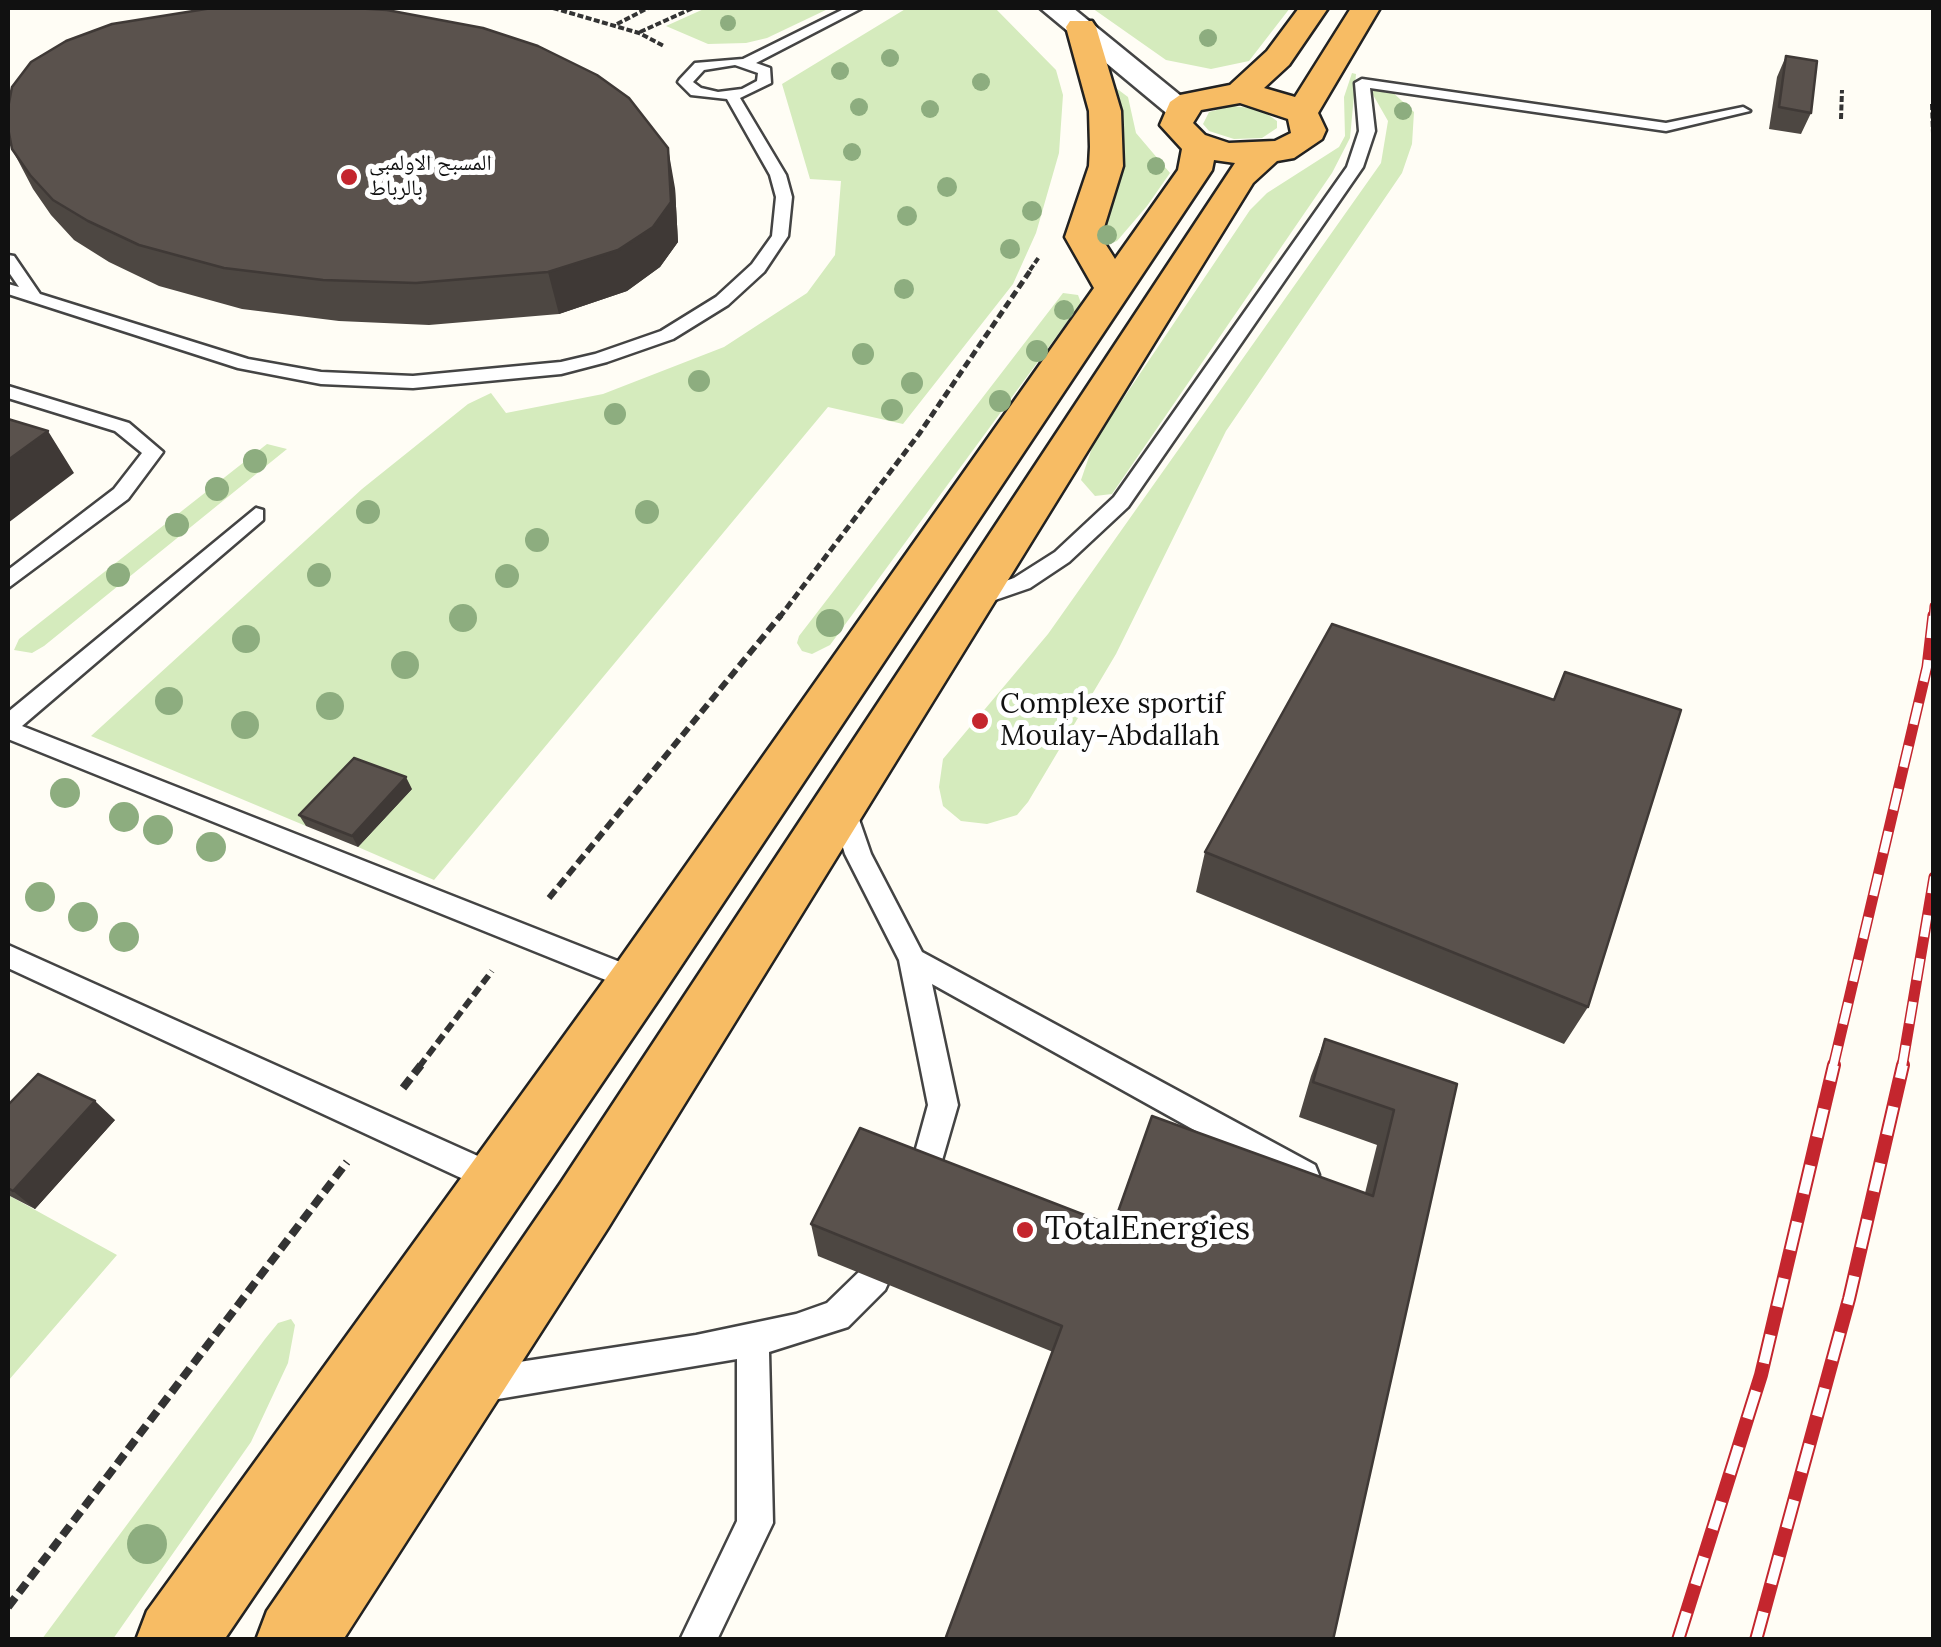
<!DOCTYPE html>
<meta charset="utf-8">
<style>
body{margin:0}
#map{position:relative;width:1941px;height:1647px;overflow:hidden;background:#fffdf5;font-family:Lora,serif}
canvas{display:block}
.frame{position:absolute;inset:0;border:10px solid #111;pointer-events:none}
</style>
<div id="map">
<canvas width="1941" height="1647"></canvas>
<div class="frame"></div>
</div>
<script>
const c = document.querySelector('canvas').getContext('2d');
c.lineJoin = 'round';
function paint(path, color) {
  c.fillStyle = color;
  c.fill(path, 'evenodd');
}
function toPath(rows) {
  const path = new Path2D();
  for (const r of rows) {
    path.moveTo(r[0], r[1]);
    for (let i = 2; i < r.length; i += 2) path.lineTo(r[i], r[i + 1]);
  }
  return path;
}
function strokePath(path, color, width, dash) {
  c.strokeStyle = color;
  c.lineWidth = width;
  c.lineCap = dash ? 'butt' : 'round';
  c.setLineDash(dash || []);
  c.stroke(path);
}
function label(font, color, halo, rows, align = 'center') {
  c.font = font + ' Lora,"Noto Naskh Arabic",serif';
  c.lineWidth = 10;
  c.setLineDash([]);
  c.textBaseline = 'middle';
  c.strokeStyle = halo;
  c.fillStyle = color;
  for (const [text, x, y, turn = 0] of rows) {
    c.save();
    c.translate(x, y);
    c.rotate((+turn || 0) * Math.PI / 180);
    c.textAlign = isNaN(turn) ? turn : align;
    if (halo) c.strokeText(text, 0, 0);
    c.fillText(text, 0, 0);
    c.restore();
  }
}
const green = toPath([
 [706,8,830,8,767,38,746,43,708,44,666,26],
 [907,8,995,8,1056,70,1063,95,1059,153,1036,233,1013,284,903,424,828,407,434,880,358,847,411,788,306,826,91,736,362,489,468,404,491,393,506,413,603,394,724,347,807,293,835,255,841,181,810,179,782,84],
 [1092,8,1290,8,1249,61,1211,69,1166,60],
 [1352,73,1356,74,1350,138,1332,173,1112,494,1095,496,1081,480,1094,442,1250,210,1267,193,1339,147,1345,136,1344,97],
 [1108,82,1128,97,1136,133,1170,173,1147,206,1117,241,1109,244,1101,241],
 [1368,86,1389,89,1414,112,1412,144,1402,173,1226,431,1116,654,1028,802,1017,815,987,824,961,821,943,806,939,787,943,759,1048,634,1381,163,1388,121],
 [1232,106,1260,109,1277,121,1277,128,1262,138,1234,139,1209,131,1203,124,1209,112],
 [1063,293,1078,295,1081,303,830,645,812,654,802,651,797,643,799,636],
 [267,444,287,449,44,646,32,653,14,650,19,639],
 [8,1195,117,1255,8,1381],
 [291,1319,295,1325,288,1363,251,1442,113,1639,42,1639,265,1339,278,1323]
]);
const pathFar3 = toPath([
 [553,8,639,33,664,46],
 [617,24,648,8],
 [640,32,693,8],
 [1932,104,1933,133],
 [1841,119,1842,90],
 [1030,270,1039,257]
]);
const pathFar2 = toPath([
 [779,618,919,434,1032,268]
]);
const pathFar1 = toPath([
 [549,898,781,615],
 [419,1067,492,971]
]);
const path = toPath([
 [403,1088,421,1065],
 [8,1607,347,1162]
]);
const service = toPath([
 [846,8,862,8,756,63,770,68,771,83,740,98,786,175,792,197,788,236,764,272,728,305,673,339,607,362,561,374,413,388,321,384,238,368,8,294,8,284,19,287,8,271,8,255,14,256,40,294,248,359,321,372,413,376,561,362,595,354,661,331,716,297,752,264,772,236,776,197,770,175,727,99,691,95,678,82,680,79,695,63,743,59,846,8],
 [735,65,758,73,757,81,742,89,718,92,701,88,693,82,704,70,735,65],
 [1362,79,1666,123,1743,107,1750,111,1666,131,1370,88,1375,131,1363,167,1128,507,1069,562,1030,588,972,608,964,606,961,601,964,596,1014,578,1055,552,1114,497,1347,167,1359,131,1355,83,1362,79],
 [8,386,129,423,163,452,128,499,8,588,8,570,114,489,142,453,115,431,8,398,8,386],
 [256,508,263,510,263,520,22,726,648,973,652,981,648,989,638,993,628,989,8,739,8,712,256,508],
 [841,793,853,802,871,854,922,952,1315,1165,1319,1175,1315,1185,1304,1189,1293,1185,932,984,958,1105,932,1195,921,1199,910,1195,906,1185,928,1105,899,960,845,854,829,802,841,793],
 [8,945,509,1170,513,1180,509,1190,498,1194,487,1190,8,968,8,945],
 [874,1264,885,1268,890,1279,885,1290,848,1327,769,1352,773,1523,717,1640,680,1640,737,1521,737,1359,480,1402,468,1397,463,1385,468,1373,480,1368,696,1335,796,1314,827,1303,863,1268,874,1264]
]);
const tertiary = toPath([
 [1040,8,1073,8,1197,109,1181,119,1170,116,1040,8]
]);
const trunk = toPath([
 [1299,8,1328,8,1289,65,1264,88,1295,97,1351,8,1380,8,1318,113,1326,130,1322,139,1294,158,1277,161,1253,183,608,1228,343,1640,256,1640,267,1611,560,1184,1235,163,1214,160,1212,170,659,999,224,1640,136,1640,147,1611,617,963,1094,288,1065,237,1089,166,1090,147,1089,111,1066,27,1070,21,1092,21,1096,27,1121,111,1123,166,1101,237,1115,259,1178,170,1182,149,1160,125,1170,102,1180,95,1230,85,1267,51,1299,8],
 [1240,103,1288,119,1291,133,1275,141,1229,143,1205,135,1193,123,1201,110,1240,103]
]);
const railFar2 = toPath([
 [1933,618,1934,606]
]);
const railFar1 = toPath([
 [1833,1067,1927,667,1933,615],
 [1902,1067,1934,877]
]);
const rail = toPath([
 [1678,1640,1761,1375,1834,1065],
 [1756,1640,1849,1299,1903,1065]
]);
const trees = [
 [728,23,8],
 [1208,38,9],
 [890,58,9],
 [840,71,9],
 [981,82,9],
 [859,107,9],
 [930,109,9],
 [1403,111,9],
 [852,152,9],
 [1156,166,9],
 [947,187,10],
 [1032,211,10],
 [907,216,10],
 [1107,235,10],
 [1010,249,10],
 [904,289,10],
 [1064,310,10],
 [1037,351,11],
 [863,354,11],
 [699,381,11],
 [912,383,11],
 [1000,401,11],
 [892,410,11],
 [615,414,11],
 [255,461,12],
 [217,489,12],
 [368,512,12],
 [647,512,12],
 [177,525,12],
 [537,540,12],
 [118,575,12],
 [319,575,12],
 [507,576,12],
 [463,618,14],
 [830,623,14],
 [246,639,14],
 [405,665,14],
 [169,701,14],
 [330,706,14],
 [245,725,14],
 [65,793,15],
 [124,817,15],
 [158,830,15],
 [211,847,15],
 [40,897,15],
 [83,917,15],
 [124,937,15],
 [147,1544,20]
];
const wall = toPath([
 [1786,56,1811,113,1801,134,1769,129,1777,77],
 [12,149,675,188,678,242,660,267,627,291,559,314,429,325,339,321,242,309,159,286,109,262,74,240,51,215,33,189],
 [1565,672,1588,1007,1564,1044,1196,892,1205,852,1553,700],
 [412,789,358,847,306,826,299,815],
 [1325,1039,1457,1084,1333,1640,946,1640,1053,1352,818,1256,811,1224,1113,1226,1365,1193,1377,1145,1299,1117,1311,1076],
 [8,1105,115,1120,35,1209,8,1195]
]);
const shadedWall = toPath([
 [668,148,675,188,678,242,660,267,627,291,559,314,548,272],
 [48,431,74,473,8,523,8,460],
 [406,777,412,789,358,847,352,836],
 [95,1101,115,1120,35,1209,13,1191]
]);
const building = toPath([
 [212,8,353,8,387,10,483,28,538,46,597,75,629,98,668,148,671,202,653,227,618,250,548,272,416,283,323,280,224,268,139,245,88,221,53,200,30,175,12,149,8,128,8,108,12,87,31,62,66,41,112,24,212,8],
 [1786,56,1817,61,1811,113,1779,107,1786,56],
 [8,419,48,431,8,460,8,419],
 [1332,624,1554,700,1565,672,1681,710,1588,1007,1205,852,1332,624],
 [354,758,406,777,352,836,299,815,354,758],
 [1325,1039,1457,1084,1333,1640,950,1640,946,1637,1062,1326,811,1224,860,1128,1113,1226,1152,1116,1373,1196,1394,1110,1313,1082,1325,1039],
 [38,1074,95,1101,13,1191,8,1188,8,1105,38,1074]
]);
const markers = [
 [349,177,10,"#c4262e"],
 [980,721,10,"#c4262e"],
 [1025,1230,10,"#c4262e"]
];
const farPoinames = [
 ["المسبح الاولمبي",369,164],
 ["بالرباط",369,189]
];
const poiNames = [
 ["Complexe sportif",1000,705],
 ["Moulay-Abdallah",1000,737]
];
const nearPoinames = [
 ["TotalEnergies",1045,1230]
];
paint(green, '#d5ebbd');
strokePath(service, '#444', 5);
strokePath(tertiary, '#444', 5);
strokePath(trunk, '#222', 5);
strokePath(pathFar3, '#333', 4, [6, 2.5]);
strokePath(pathFar2, '#333', 5, [8, 4]);
strokePath(pathFar1, '#333', 6, [10, 5]);
strokePath(path, '#333', 8, [12, 6]);
paint(service, '#fff');
paint(tertiary, '#fff');
paint(trunk, '#f7bc64');
strokePath(railFar2, '#c4262e', 9);
strokePath(railFar1, '#c4262e', 11);
strokePath(rail, '#c4262e', 14);
strokePath(railFar2, '#fff', 6, [18]);
strokePath(railFar1, '#fff', 8, [22]);
strokePath(rail, '#fff', 10, [29]);
c.fillStyle = '#8dad7f';
for (const [x, y, r] of trees) {
  c.beginPath();
  c.arc(x, y, r, 0, 2 * Math.PI);
  c.fill();
}
paint(wall, '#4d4742');
paint(shadedWall, '#3f3936');
paint(building, '#5a524d');
strokePath(building, '#3f3936', 2.5);
for (const [x, y, r, color] of markers) {
  const dot = new Path2D();
  dot.arc(x, y, r, 0, 2 * Math.PI);
  c.fillStyle = color;
  c.fill(dot);
  strokePath(dot, '#fff', 4);
}
label('22px', '#111', '#fff', farPoinames, 'left');
label('28px', '#111', '#fff', poiNames, 'left');
label('32px', '#111', '#fff', nearPoinames, 'left');
</script>
